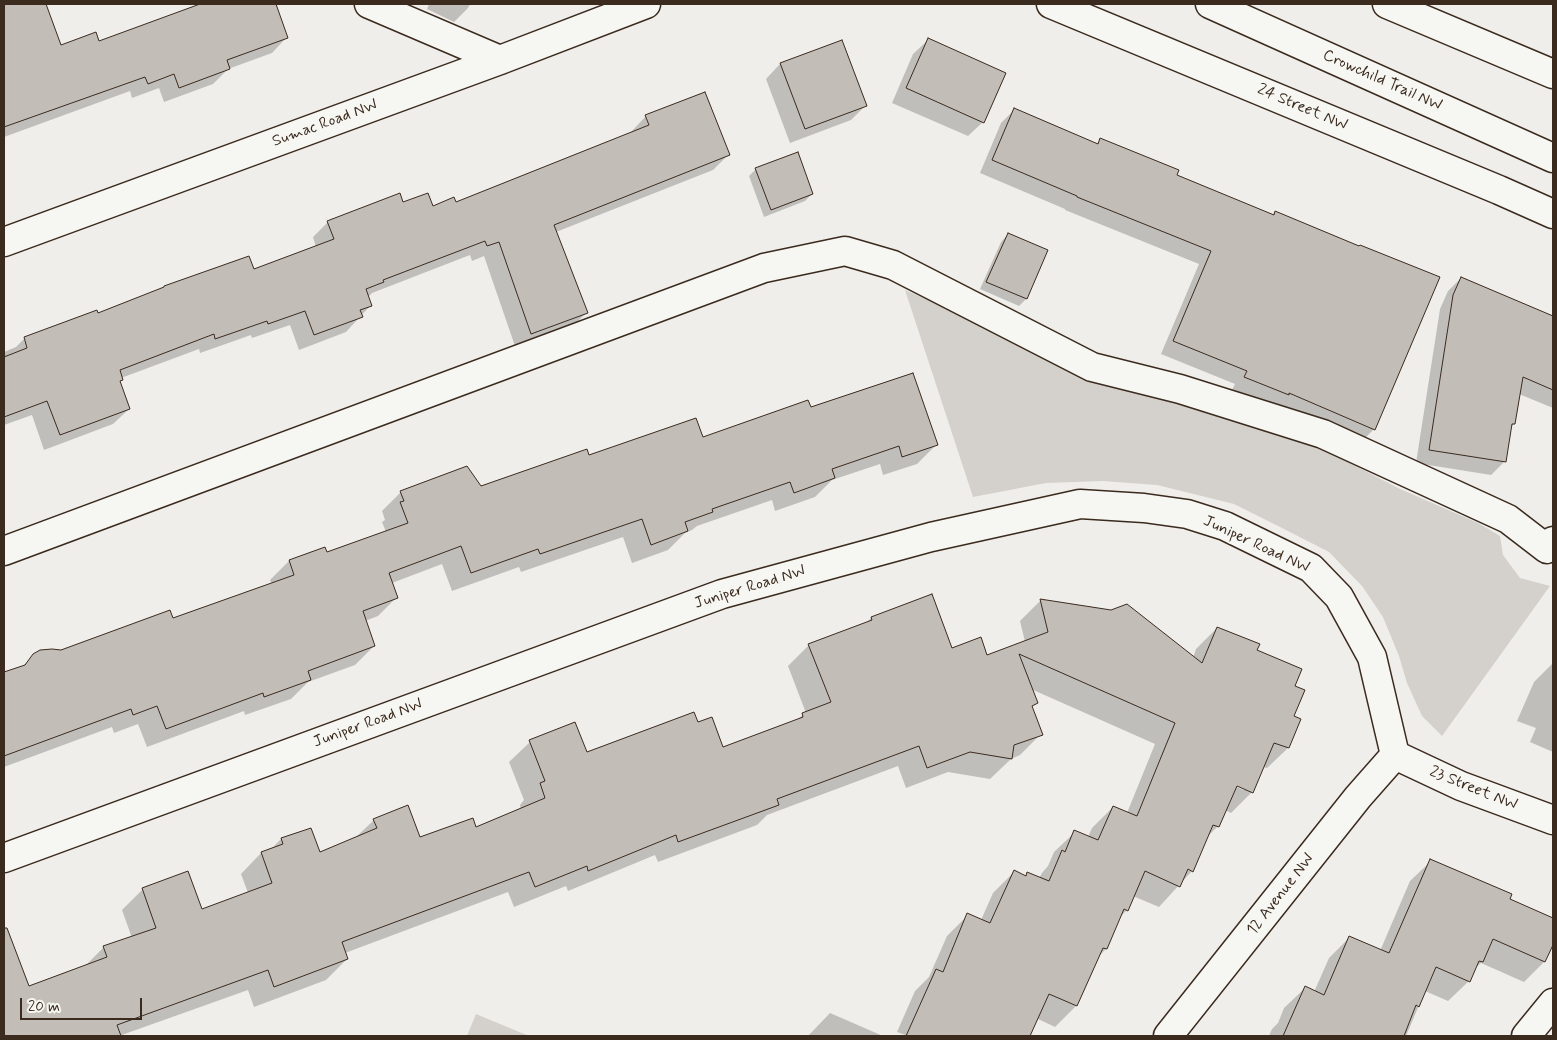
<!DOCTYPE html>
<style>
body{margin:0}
#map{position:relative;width:1557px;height:1040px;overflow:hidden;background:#efeeea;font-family:Mynerve,sans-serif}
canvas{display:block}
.frame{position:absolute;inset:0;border:5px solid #3b2a1e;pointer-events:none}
.scale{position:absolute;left:20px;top:998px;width:122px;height:22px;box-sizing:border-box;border:2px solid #3b2a1e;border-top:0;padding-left:6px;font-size:15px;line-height:18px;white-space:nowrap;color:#3b2a1e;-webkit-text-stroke:4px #f6f6f2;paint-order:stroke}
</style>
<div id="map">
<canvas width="1557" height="1040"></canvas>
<div class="frame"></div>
<div class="scale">20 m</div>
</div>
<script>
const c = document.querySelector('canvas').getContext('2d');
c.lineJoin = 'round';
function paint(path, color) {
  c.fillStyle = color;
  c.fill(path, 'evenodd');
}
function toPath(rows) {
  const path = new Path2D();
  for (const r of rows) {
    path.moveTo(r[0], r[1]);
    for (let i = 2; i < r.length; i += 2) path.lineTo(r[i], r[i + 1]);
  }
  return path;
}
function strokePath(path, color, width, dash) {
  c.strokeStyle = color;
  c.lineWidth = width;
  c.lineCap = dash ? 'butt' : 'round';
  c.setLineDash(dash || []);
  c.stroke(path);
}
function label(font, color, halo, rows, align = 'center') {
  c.font = font + ' Mynerve,sans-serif';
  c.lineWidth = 4;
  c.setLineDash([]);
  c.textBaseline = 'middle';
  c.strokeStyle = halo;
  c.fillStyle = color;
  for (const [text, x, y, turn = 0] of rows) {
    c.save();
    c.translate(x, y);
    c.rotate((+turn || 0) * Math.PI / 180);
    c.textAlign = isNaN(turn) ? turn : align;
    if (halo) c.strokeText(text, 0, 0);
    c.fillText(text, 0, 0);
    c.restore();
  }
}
const green = toPath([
 [905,290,972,319,1041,358,1090,382,1146,394,1317,446,1398,488,1478,523,1500,536,1503,555,1520,578,1550,586,1442,736,1422,716,1407,683,1399,656,1383,617,1362,586,1329,552,1286,530,1234,504,1157,485,1103,481,1046,483,973,497],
 [476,1014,529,1036,467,1036]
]);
const shadow = toPath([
 [4,4,44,4,60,47,99,43,204,4,209,14,237,4,275,4,287,37,272,53,228,69,213,84,164,102,159,88,132,98,130,91,4,137],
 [429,4,470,4,468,8,454,22,427,9],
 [928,40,983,122,968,136,892,103,913,54],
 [841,41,866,105,851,120,790,143,766,79,780,64],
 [1014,110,1096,144,1101,140,1175,176,1272,215,1275,212,1374,429,1361,442,1232,390,1235,384,1161,354,1199,264,1065,210,1065,209,980,173,1001,123],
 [646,116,728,155,713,170,556,232,586,313,571,328,516,349,484,256,472,261,470,255,372,293,368,297,371,305,346,332,299,350,290,325,252,338,251,335,200,353,199,349,121,378,119,382,129,409,113,424,44,450,32,415,4,425,4,352,16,347,24,339,96,312,97,315,253,271,316,247,313,237,328,222,403,204,432,207,455,203,631,133,631,132],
 [756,169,812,194,805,201,764,217,749,176],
 [1008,234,1046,251,1026,299,1019,306,980,289,1001,242],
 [1461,278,1538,321,1553,327,1553,408,1519,394,1514,424,1510,428,1504,462,1491,475,1416,463,1440,309,1448,291],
 [810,409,936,445,917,464,883,475,880,464,832,480,815,497,775,511,772,500,697,526,692,530,685,533,668,550,632,563,623,537,521,572,519,567,452,591,442,564,392,583,397,597,378,616,365,621,374,646,355,665,308,682,291,699,245,715,244,711,147,747,138,724,114,733,112,727,4,767,4,672,22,667,34,655,61,652,172,619,272,584,270,580,289,561,324,548,326,554,386,532,382,522,385,520,382,511,401,492,480,488,588,456,702,438],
 [1040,601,1193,658,1196,649,1217,628,1256,650,1293,686,1292,717,1288,748,1267,768,1263,767,1252,792,1231,813,1225,810,1218,826,1205,839,1192,871,1159,907,1133,896,1127,910,1119,918,1106,949,1097,958,1076,1006,1055,1027,1036,1018,1031,1031,1026,1036,908,1036,897,1032,915,991,929,977,947,936,968,915,981,920,993,893,1014,872,1024,876,1028,873,1039,878,1042,873,1048,866,1054,852,1075,832,1088,837,1092,828,1113,807,1127,813,1155,744,1031,689,1037,703,1031,708,1041,734,1020,755,1011,759,990,779,948,772,906,788,898,766,767,815,757,825,658,862,655,855,568,891,566,886,514,907,508,892,345,953,347,959,326,980,254,1007,248,990,119,1036,4,1036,4,988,25,980,28,988,84,967,104,947,132,938,122,910,143,889,201,911,248,893,241,874,261,853,271,849,281,839,310,829,319,853,355,838,374,820,419,839,475,829,521,810,520,805,524,800,509,762,530,742,586,754,697,724,723,749,795,721,806,713,788,666,809,645,866,623,871,618,951,649,987,656,1025,642,1020,621],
 [1231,785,1244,787,1244,790],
 [1553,663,1553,752,1530,742,1536,728,1517,721,1534,682],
 [1431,861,1508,900,1553,920,1553,942,1544,962,1524,982,1481,963,1474,969,1469,981,1448,1001,1425,991,1406,1036,1269,1036,1272,1029,1278,1023,1284,1008,1305,988,1314,992,1329,958,1349,938,1380,951,1410,881],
 [830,1013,883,1036,808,1036]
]);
const building = toPath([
 [4,4,46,4,61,45,96,32,99,41,200,4,276,4,288,38,227,60,230,69,179,88,174,74,148,84,145,77,4,127,4,4],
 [928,38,1006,73,984,123,906,88,928,38],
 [842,40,867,106,805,129,780,63,842,40],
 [705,92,730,155,554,225,588,313,531,334,499,242,487,246,485,241,383,280,384,282,366,289,372,306,360,310,363,317,314,335,305,311,268,324,267,321,215,339,214,334,120,370,123,380,120,381,130,409,60,435,47,401,4,417,4,357,27,348,24,337,97,310,98,313,164,287,164,286,249,256,254,269,334,239,327,221,400,193,403,202,428,193,433,206,454,197,456,202,649,125,645,115,705,92],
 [1014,108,1098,144,1100,138,1179,170,1177,175,1274,215,1275,211,1359,246,1360,245,1440,277,1375,430,1289,393,1289,395,1244,377,1247,371,1173,341,1211,251,1077,197,1077,196,992,160,1014,108],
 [798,152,813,194,771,210,755,168,798,152],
 [1008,233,1048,250,1027,299,986,282,1008,233],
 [1461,277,1553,316,1553,390,1523,377,1515,424,1512,424,1506,462,1429,450,1453,295,1461,277],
 [913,373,938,445,902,457,899,446,832,469,835,478,794,493,790,482,712,509,713,512,685,522,688,531,651,545,642,519,540,554,538,549,471,573,461,546,389,573,398,598,363,611,375,646,308,671,311,680,264,697,263,693,166,729,157,706,133,715,131,709,4,756,4,672,25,665,33,654,40,650,52,649,61,650,170,610,173,618,294,575,289,560,325,547,327,552,408,523,400,502,404,501,400,491,467,466,481,486,587,449,589,455,696,418,703,437,808,400,811,407,913,373],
 [932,594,952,648,981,637,987,655,1048,632,1040,599,1111,610,1127,604,1202,663,1217,627,1260,644,1257,650,1302,669,1295,686,1305,690,1294,716,1301,719,1289,748,1274,743,1253,793,1237,786,1219,827,1213,825,1193,872,1188,869,1180,887,1145,871,1128,911,1124,909,1107,949,1103,948,1077,1006,1049,994,1030,1036,906,1036,936,969,943,972,967,913,990,923,1014,870,1026,876,1027,872,1049,881,1062,850,1065,852,1074,830,1098,840,1113,806,1137,816,1175,723,1019,654,1038,703,1032,706,1043,735,1014,745,1012,759,970,752,927,768,919,746,777,799,779,805,678,842,676,835,588,871,587,866,535,887,529,872,342,942,348,959,274,987,268,970,117,1025,121,1036,4,1036,4,928,7,928,29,986,107,957,103,946,156,928,142,888,188,871,202,909,272,883,261,852,283,844,281,838,311,828,320,852,377,828,373,819,408,805,420,837,473,818,476,827,545,798,540,783,545,781,529,740,575,722,587,752,694,712,698,722,712,717,723,747,803,717,802,713,831,702,808,644,872,620,871,617,932,594],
 [1430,859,1512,894,1510,899,1553,918,1553,945,1545,962,1493,939,1483,962,1479,961,1470,982,1436,967,1419,1007,1416,1005,1404,1036,1283,1036,1305,986,1324,995,1349,936,1389,953,1430,859]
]);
const minor = toPath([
 [369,4,500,60],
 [1051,4,1499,190,1553,214],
 [4,242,500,60,646,4],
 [4,551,764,268,845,251,893,265,1092,367,1180,389,1323,434,1508,519,1547,549,1553,541],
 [1395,755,1461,786,1553,820],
 [4,858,722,594,931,537,1080,504,1144,508,1187,514,1225,526,1311,568,1339,597,1372,657,1395,755],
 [1168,1036,1358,797,1395,755],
 [1526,1036,1553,1003]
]);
const highway = toPath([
 [1210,4,1553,158],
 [1387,4,1553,74]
]);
const streetNames = [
 ["Crowchild Trail NW",1382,81,24],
 ["24 Street NW",1302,108,23],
 ["Sumac Road NW",325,124,-20],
 ["Juniper Road NW",1256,545,25],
 ["Juniper Road NW",750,588,-17],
 ["Juniper Road NW",368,724,-20],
 ["23 Street NW",1473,789,22],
 ["12 Avenue NW",1281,895,-52]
];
paint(green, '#d4d1cc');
paint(shadow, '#0003');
paint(building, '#c2bdb7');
strokePath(building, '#3b2a1e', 1);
strokePath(minor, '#3b2a1e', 31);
strokePath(highway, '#3b2a1e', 31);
strokePath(minor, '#f6f6f2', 28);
strokePath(highway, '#f6f6f2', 28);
label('16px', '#3b2a1e', '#f6f6f2', streetNames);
</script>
